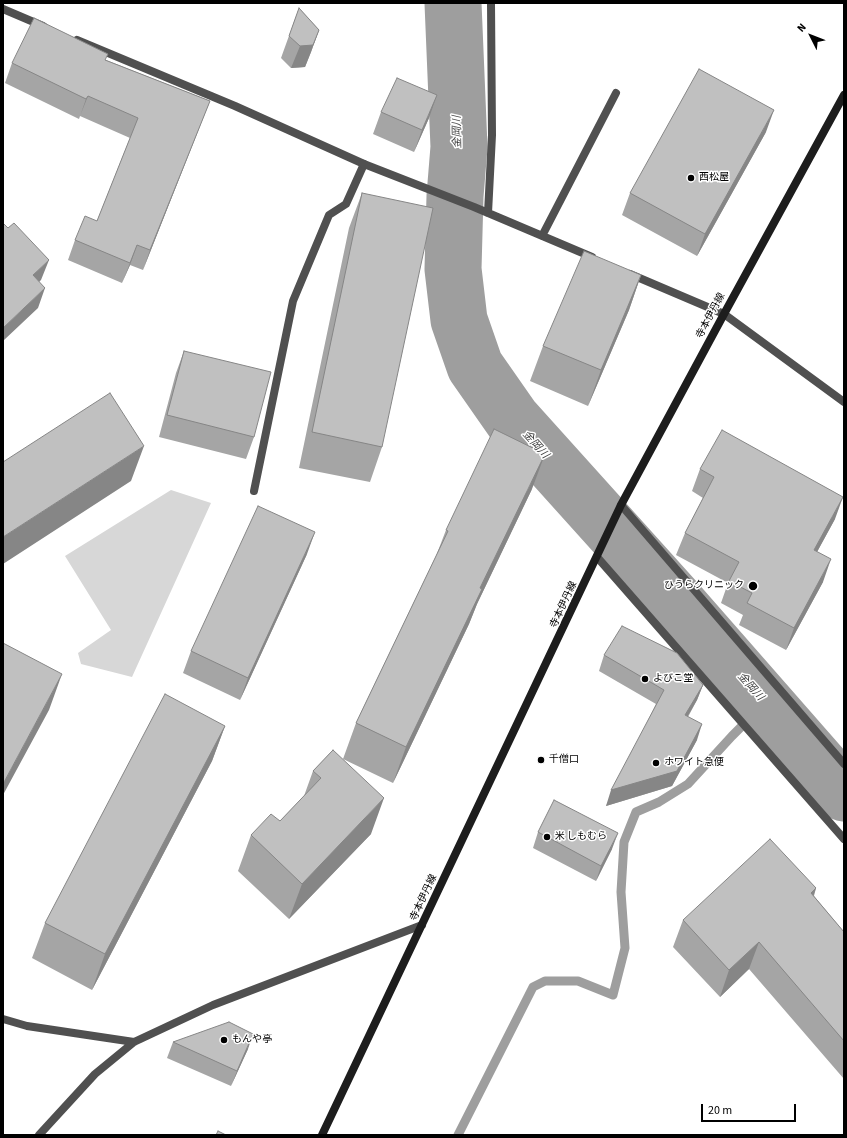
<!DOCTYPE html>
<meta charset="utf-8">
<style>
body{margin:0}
#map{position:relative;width:847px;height:1138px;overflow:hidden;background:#fff;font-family:"Source Sans 3",sans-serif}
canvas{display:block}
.frame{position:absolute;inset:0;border:4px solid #000;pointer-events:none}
.north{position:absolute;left:791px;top:16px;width:40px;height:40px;-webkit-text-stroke:3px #fff;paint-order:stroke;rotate:312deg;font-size:11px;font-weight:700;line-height:16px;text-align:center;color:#000}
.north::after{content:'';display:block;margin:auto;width:14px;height:18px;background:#000;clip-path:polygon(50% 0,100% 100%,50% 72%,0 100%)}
.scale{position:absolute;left:701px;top:1104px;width:95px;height:18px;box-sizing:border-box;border:2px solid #000;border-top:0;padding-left:5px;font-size:12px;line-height:14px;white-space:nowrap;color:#000;-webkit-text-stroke:3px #fff;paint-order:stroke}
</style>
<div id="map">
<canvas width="847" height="1138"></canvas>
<div class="frame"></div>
<div class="north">N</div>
<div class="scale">20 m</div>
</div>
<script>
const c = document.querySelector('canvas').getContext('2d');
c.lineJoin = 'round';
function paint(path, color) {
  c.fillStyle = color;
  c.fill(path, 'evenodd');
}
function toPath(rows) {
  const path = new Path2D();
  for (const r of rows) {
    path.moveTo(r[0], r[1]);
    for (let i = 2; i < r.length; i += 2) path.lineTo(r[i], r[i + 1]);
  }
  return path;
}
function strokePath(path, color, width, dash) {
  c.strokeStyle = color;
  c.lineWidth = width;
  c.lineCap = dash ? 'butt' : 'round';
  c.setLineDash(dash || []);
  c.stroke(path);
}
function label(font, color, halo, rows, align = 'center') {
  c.font = font + ' "Source Sans 3","Noto Sans JP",sans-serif';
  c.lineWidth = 3;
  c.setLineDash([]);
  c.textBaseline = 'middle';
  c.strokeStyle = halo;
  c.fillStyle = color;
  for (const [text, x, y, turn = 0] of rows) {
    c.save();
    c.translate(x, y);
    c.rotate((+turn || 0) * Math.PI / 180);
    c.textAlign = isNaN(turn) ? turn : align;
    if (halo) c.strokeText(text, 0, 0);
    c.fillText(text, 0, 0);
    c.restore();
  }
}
const green = toPath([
 [171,490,211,503,132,677,81,664,78,653,111,630,65,556]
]);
const stream = toPath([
 [458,1135,533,987,545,981,578,981,613,995,625,948,621,892,624,842,636,812,659,802,688,784,732,736,765,703]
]);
const river = toPath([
 [453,3,459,147,455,196,453,269,459,320,475,366,512,419,674,599,844,793]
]);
const lane = toPath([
 [254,491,293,301,329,215,346,204,364,164]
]);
const street = toPath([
 [3,9,43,26],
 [77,40,235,106,364,164,474,207,592,257],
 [488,213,492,135,491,3],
 [542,236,616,93],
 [630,274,724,314,844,402],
 [621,505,844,764],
 [597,557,844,839],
 [3,1019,27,1026,134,1042],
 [39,1135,95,1074,134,1042,213,1005,422,925]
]);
const secondary = toPath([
 [322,1135,621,505,724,314,844,95]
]);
const wall = toPath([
 [299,8,319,30,311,52,305,67,291,68,281,58],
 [106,60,210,101,202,121,143,270,130,265,122,283,68,260,75,240,97,221,130,138,80,116,79,119,5,83,12,63],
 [381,112,429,118,414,152,373,134],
 [766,132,697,256,622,215,630,193],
 [362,193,382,447,370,482,299,468,349,228],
 [641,275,629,310,588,406,530,381,543,346],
 [184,351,254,437,246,459,159,437,176,373],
 [700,469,835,519,817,552,823,582,786,650,739,625,743,615,721,603,728,583,676,555,685,533,703,498,692,491],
 [532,489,477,604,469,624,393,783,343,759,356,723,436,556,446,530],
 [307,554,240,700,183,673,191,651],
 [604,655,703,685,697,700,688,717,697,740,672,786,606,806,656,704,599,671],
 [225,726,212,761,92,990,32,958,45,923],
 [333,750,371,834,289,919,238,871,251,835,280,821,304,796,313,771],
 [538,832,612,849,596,881,533,848],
 [816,888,814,896,844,932,844,1079,749,969,720,997,673,947,683,920],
 [173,1042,248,1049,231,1086,167,1058]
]);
const shadedWall = toPath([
 [319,30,311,52,305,67,291,68,300,46],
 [437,95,429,118,414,152,422,130],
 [88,96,80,116,79,119,86,99],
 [210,101,202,121,143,270,150,250],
 [774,110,766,132,697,256,705,234],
 [137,245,130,265,122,283,130,263],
 [49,260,41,280,26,295,33,275],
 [641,275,629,310,588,406,601,370],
 [45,288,38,308,3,341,3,328],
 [144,446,131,481,3,564,3,537],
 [545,454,532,489,477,604,469,624,393,783,406,747,480,588],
 [843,497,835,519,806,572,814,550],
 [315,532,307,554,240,700,248,678],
 [831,559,823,582,786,650,794,628],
 [62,674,49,710,3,795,3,784],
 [703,685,697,700,679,731,685,715],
 [702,724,697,740,672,786,606,806,611,790],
 [225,726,212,761,92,990,105,954],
 [384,798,371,834,289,919,302,884],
 [618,833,612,849,596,881,601,866],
 [816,888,807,915,811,893],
 [759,942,749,969,720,997,729,970],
 [253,1034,248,1049,231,1086,237,1071]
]);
const building = toPath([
 [299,8,319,30,313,45,300,46,289,36,299,8],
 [34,18,108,54,105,60,210,101,150,250,137,245,130,263,75,240,85,216,97,221,138,118,88,96,86,99,12,63,34,18],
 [699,69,774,110,705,234,630,193,699,69],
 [397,78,437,95,422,130,381,112,397,78],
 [362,193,433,208,382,447,312,432,362,193],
 [3,223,8,228,14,223,49,260,33,275,45,288,3,328,3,223],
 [584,251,641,275,601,370,543,346,584,251],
 [184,351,271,372,254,437,167,415,184,351],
 [110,393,144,446,3,537,3,462,110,393],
 [494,429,545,454,480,588,482,589,406,747,356,723,448,531,446,530,494,429],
 [722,430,843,497,814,550,831,559,794,628,747,603,752,593,729,581,739,562,685,533,714,477,700,469,722,430],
 [258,506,315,532,248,678,191,651,258,506],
 [622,626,677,653,703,685,685,715,702,724,677,771,611,790,664,690,604,655,622,626],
 [3,643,62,674,3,784,3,643],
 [165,694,225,726,105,954,45,923,165,694],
 [333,750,384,798,302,884,251,835,271,814,280,821,321,778,313,771,333,750],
 [554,800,618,833,601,866,538,832,554,800],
 [770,839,816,888,811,893,844,932,844,1041,759,942,729,970,683,920,770,839],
 [229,1022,253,1034,237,1071,173,1042,229,1022],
 [218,1131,226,1135,216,1135,218,1131]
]);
const markers = [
 [691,178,4,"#000"],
 [753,586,5,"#000"],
 [645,679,4,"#000"],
 [541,760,4,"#000"],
 [656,763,4,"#000"],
 [547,837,4,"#000"],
 [224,1040,4,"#000"]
];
const poiNames = [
 ["西松屋",699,178],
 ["ひうらクリニック",744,586,"right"],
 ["よびこ堂",653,679],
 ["千僧口",549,760],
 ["ホワイト急便",664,763],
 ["米 しもむら",555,837],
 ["もんや亭",232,1040]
];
const streetNames = [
 ["寺本伊丹線",711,316,-62],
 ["寺本伊丹線",564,605,-65],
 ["寺本伊丹線",424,898,-65]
];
const waterNames = [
 ["金岡川",458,132,-91],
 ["金岡川",535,445,48],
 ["金岡川",750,687,48]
];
paint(green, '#d7d7d7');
strokePath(stream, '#9e9e9e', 9);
strokePath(river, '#9e9e9e', 57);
strokePath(lane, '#505050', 8);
strokePath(street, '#505050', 8);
strokePath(secondary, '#1d1d1d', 8);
paint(wall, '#a5a5a5');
paint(shadedWall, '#868686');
paint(building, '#c0c0c0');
strokePath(building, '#868686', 1);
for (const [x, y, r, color] of markers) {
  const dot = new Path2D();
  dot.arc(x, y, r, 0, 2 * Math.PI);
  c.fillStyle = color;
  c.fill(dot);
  strokePath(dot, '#fff', 1.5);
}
label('10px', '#000', '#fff', poiNames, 'left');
label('10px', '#000', '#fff', streetNames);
label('italic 11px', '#3f3f3f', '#fff', waterNames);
</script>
